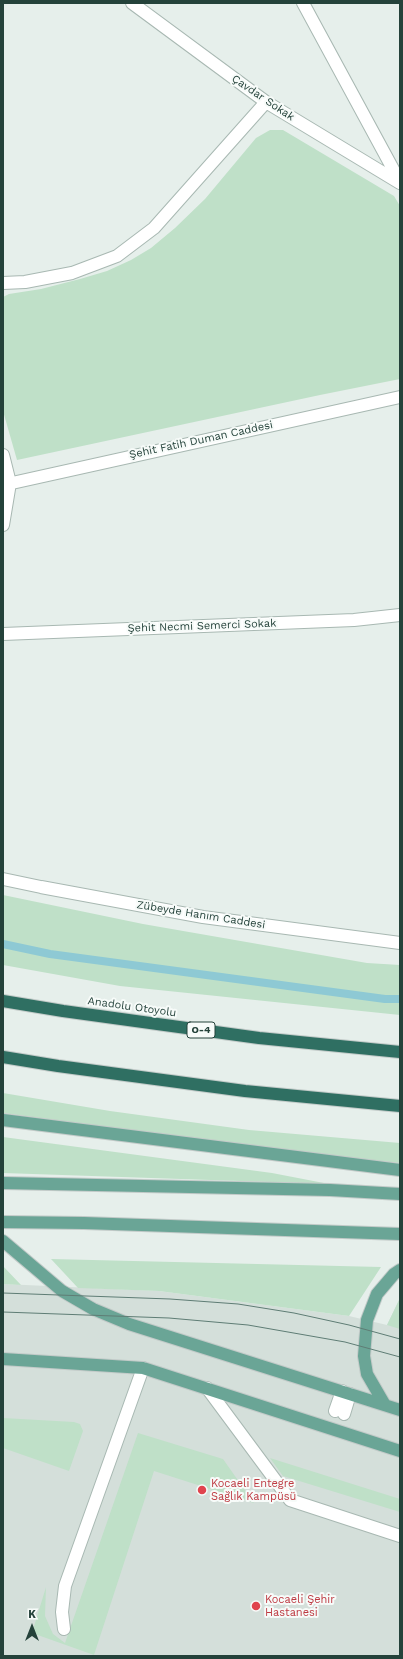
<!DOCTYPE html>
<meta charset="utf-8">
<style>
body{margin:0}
#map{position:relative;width:403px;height:1659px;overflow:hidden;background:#e6efeb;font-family:"Work Sans",sans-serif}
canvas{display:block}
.frame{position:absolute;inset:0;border:4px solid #24423a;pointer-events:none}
.north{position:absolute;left:12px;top:1607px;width:40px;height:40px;-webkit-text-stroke:3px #f7fbf9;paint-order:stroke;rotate:0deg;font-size:11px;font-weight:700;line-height:16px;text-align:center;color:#24423a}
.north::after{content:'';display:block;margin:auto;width:14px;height:18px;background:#24423a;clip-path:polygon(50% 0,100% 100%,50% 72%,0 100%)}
</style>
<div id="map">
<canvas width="403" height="1659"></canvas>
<div class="frame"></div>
<div class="north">K</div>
</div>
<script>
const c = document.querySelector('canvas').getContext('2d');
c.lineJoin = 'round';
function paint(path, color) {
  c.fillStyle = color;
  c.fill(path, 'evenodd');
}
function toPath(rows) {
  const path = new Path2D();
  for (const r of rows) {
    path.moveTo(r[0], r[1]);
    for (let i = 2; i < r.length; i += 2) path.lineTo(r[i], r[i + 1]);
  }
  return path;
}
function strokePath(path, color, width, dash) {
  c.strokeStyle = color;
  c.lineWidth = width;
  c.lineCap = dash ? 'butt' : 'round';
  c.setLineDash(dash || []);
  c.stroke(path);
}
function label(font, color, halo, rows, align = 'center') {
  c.font = font + ' "Work Sans",sans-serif';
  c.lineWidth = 4;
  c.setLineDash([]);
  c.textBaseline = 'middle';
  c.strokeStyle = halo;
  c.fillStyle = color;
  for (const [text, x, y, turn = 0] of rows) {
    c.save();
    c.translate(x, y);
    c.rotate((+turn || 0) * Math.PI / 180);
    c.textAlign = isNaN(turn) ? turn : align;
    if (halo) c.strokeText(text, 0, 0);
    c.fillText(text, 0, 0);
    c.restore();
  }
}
const built = toPath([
 [3,1284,159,1291,349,1316,387,1325,400,1298,400,1656,3,1656]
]);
const green = toPath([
 [270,130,283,130,394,196,400,206,400,379,320,395,17,460,3,411,3,297,9,294,41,289,80,279,107,271,131,260,151,248,175,228,205,199,256,138],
 [3,895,143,924,367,963,400,965,400,1015,120,986,3,965],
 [3,1093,110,1111,249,1130,400,1143,400,1163,378,1161,106,1127,3,1113],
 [3,1137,272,1173,329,1184,3,1173],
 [51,1259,381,1267,349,1316,159,1291,78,1288],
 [3,1266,21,1285,3,1284],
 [400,1298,400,1329,387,1325],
 [3,1418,74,1422,80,1424,83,1431,69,1471,3,1448],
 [138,1433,223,1459,254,1503,154,1471,94,1655,32,1633,46,1587,45,1616,53,1634,65,1643],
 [270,1458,400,1499,400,1512,283,1476]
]);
const stream = toPath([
 [3,944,50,954,385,999,400,999]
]);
const minor = toPath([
 [132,3,266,102,400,183],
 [303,3,400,182],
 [3,283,25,282,72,273,117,256,154,228,266,102],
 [3,455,10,483,3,525],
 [3,485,400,397],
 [3,634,354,620,400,615],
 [3,879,41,887,203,917,400,943],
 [207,1388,290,1500,400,1536],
 [335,1411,342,1391],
 [344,1414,350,1394],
 [64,1629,62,1612,65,1586,143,1368]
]);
const major = toPath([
 [3,1120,400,1170],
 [3,1183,330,1190,400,1194],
 [3,1222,84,1223,400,1234],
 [3,1241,62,1291,93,1309,129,1324,400,1410],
 [3,1359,143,1368,400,1451],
 [385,1405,367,1374,364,1356,367,1320,377,1294,394,1274,400,1270]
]);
const highway = toPath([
 [3,1001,63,1011,259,1038,400,1052],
 [3,1057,58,1066,245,1091,400,1106]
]);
const tram = toPath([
 [3,1293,170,1299,238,1304,294,1313,349,1325,400,1339],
 [3,1312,169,1318,248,1325,345,1342,400,1357]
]);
const markers = [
 [202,1490,5,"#e0444e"],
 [256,1606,5,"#e0444e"]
];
const shields = [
 [201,1030,28]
];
const shieldNames = [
 ["O-4",201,1030]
];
const streetNames = [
 ["Çavdar Sokak",263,98,34],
 ["Şehit Fatih Duman Caddesi",201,440,-12],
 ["Şehit Necmi Semerci Sokak",202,626,-2],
 ["Zübeyde Hanım Caddesi",201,915,9],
 ["Anadolu Otoyolu",132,1007,8]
];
const healthNames = [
 ["Kocaeli Entegre",211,1484],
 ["Sağlık Kampüsü",211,1497],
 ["Kocaeli Şehir",265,1600],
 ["Hastanesi",265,1613]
];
paint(built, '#d4dfda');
paint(green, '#bfe0c8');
strokePath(stream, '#8ec9d4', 8);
strokePath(minor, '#a8b8b2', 14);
strokePath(major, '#c2cac8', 14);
strokePath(highway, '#c2cac8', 14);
strokePath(minor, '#fff', 12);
strokePath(major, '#6aa596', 12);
strokePath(highway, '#2f6f62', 12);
strokePath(tram, '#5f7d75', 1);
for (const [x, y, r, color] of markers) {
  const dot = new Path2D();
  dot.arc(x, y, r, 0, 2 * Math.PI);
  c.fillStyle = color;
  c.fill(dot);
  strokePath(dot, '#f7fbf9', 1.5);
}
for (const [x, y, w] of shields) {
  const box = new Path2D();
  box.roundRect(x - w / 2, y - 8, w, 16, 3);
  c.fillStyle = '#f7fbf9';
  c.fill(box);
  strokePath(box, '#24423a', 1);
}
label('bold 10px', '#24423a', null, shieldNames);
label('11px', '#24423a', '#f7fbf9', streetNames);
label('11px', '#be3a42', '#f7fbf9', healthNames, 'left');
</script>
